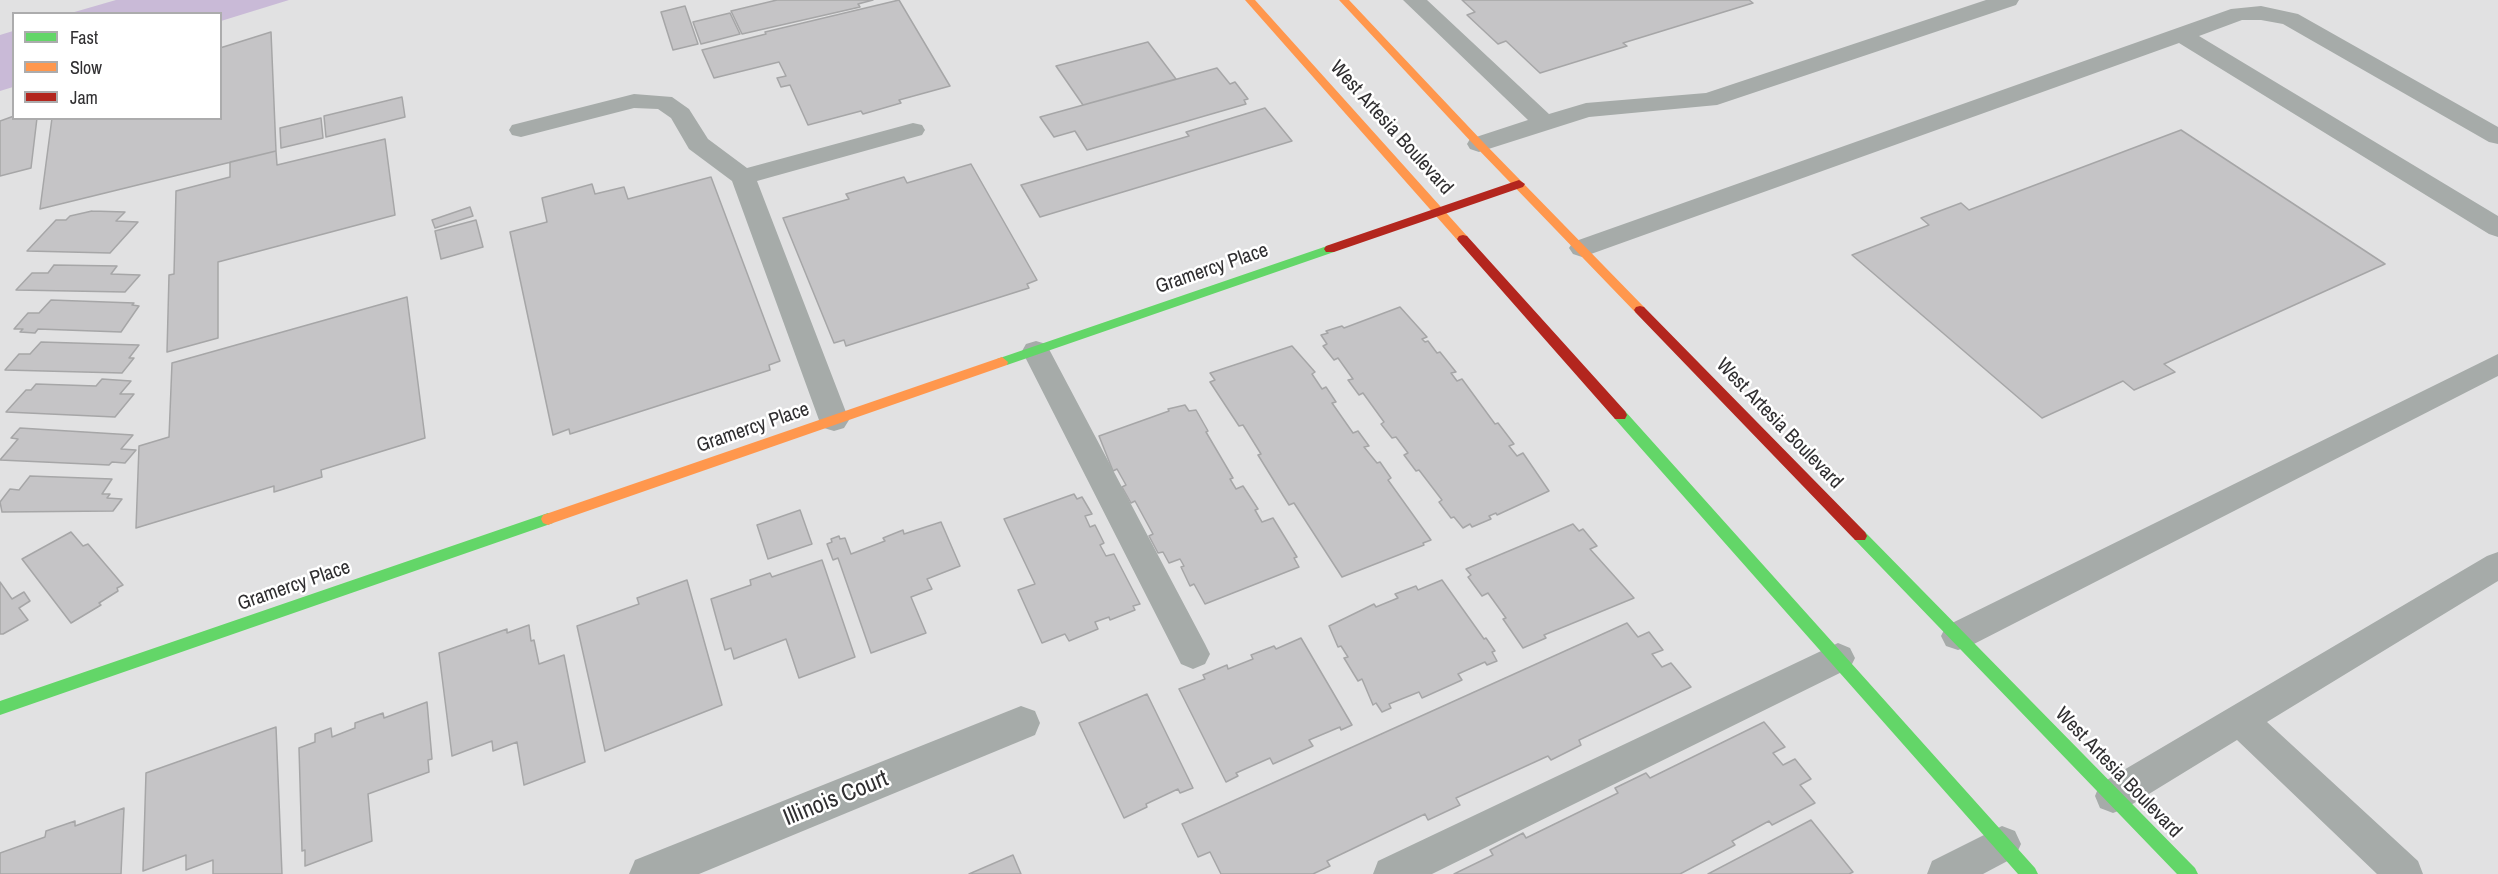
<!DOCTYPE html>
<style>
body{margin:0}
#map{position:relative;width:2498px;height:874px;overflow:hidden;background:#e1e1e2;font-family:"Archivo Narrow",sans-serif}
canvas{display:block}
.legend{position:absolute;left:12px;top:12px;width:210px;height:108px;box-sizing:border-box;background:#fff;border:2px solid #acacad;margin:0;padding:8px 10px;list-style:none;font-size:18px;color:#302f31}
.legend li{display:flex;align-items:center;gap:12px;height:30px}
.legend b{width:30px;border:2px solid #acacad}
</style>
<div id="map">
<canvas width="2498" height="874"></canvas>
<ul class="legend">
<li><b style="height:8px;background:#63d668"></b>Fast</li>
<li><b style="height:8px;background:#ff974d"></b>Slow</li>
<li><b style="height:8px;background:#b3261e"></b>Jam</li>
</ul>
</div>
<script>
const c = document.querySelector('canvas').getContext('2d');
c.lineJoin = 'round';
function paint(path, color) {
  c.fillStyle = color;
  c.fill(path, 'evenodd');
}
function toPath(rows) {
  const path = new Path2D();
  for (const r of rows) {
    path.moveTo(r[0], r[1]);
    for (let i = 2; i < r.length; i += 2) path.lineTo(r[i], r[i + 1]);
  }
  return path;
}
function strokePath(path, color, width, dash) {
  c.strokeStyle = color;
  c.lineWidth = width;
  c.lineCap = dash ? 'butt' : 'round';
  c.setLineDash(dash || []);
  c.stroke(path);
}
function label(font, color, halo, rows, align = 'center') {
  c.font = font + ' "Archivo Narrow",sans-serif';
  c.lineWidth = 5;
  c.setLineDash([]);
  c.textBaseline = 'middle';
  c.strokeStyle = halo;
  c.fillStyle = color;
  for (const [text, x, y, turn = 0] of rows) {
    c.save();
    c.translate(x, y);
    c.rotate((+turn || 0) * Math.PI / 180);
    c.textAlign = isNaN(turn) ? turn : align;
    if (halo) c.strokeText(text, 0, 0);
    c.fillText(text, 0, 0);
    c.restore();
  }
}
const water = toPath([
 [116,0,289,0,221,21,220,14,71,13],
 [13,31,13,87,0,91,0,35]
]);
const building = toPath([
 [777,0,873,0,858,4,860,7,742,34,731,11,777,0],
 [899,0,950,86,899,100,901,103,863,114,861,111,808,125,790,85,781,87,777,78,786,76,779,62,714,78,702,50,766,34,765,32,899,0],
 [1462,0,1749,0,1753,3,1623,43,1627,46,1540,73,1506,41,1498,44,1467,15,1475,12,1462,0],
 [685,6,698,44,673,50,661,12,685,6],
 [730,13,740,34,701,44,693,22,730,13],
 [271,32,276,151,40,209,52,118,220,118,220,48,271,32],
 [1148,42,1176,79,1083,105,1056,66,1148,42],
 [1217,68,1230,84,1235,82,1248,99,1244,100,1246,104,1087,150,1075,131,1054,137,1040,117,1217,68],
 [402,97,405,117,326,137,324,116,402,97],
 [1265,108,1292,141,1040,217,1021,185,1189,136,1186,132,1265,108],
 [14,116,14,118,37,118,31,168,0,176,0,121,14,116],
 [321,118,323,138,281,148,280,128,321,118],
 [2181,130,2385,264,2164,364,2175,372,2134,390,2123,381,2042,418,1852,255,1929,225,1921,218,1961,203,1969,210,2181,130],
 [385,139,395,215,218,262,218,338,167,352,169,275,174,274,176,191,230,177,230,162,276,151,277,165,385,139],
 [971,164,1037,280,1027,284,1029,288,846,346,844,340,834,343,783,218,849,199,846,194,904,177,907,183,971,164],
 [711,177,780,361,769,365,770,370,570,434,569,429,553,435,510,232,547,222,542,198,592,184,595,194,624,187,628,199,711,177],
 [470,207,473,216,435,228,432,220,470,207],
 [92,211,125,212,116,221,138,222,110,253,27,251,56,220,66,220,70,216,92,211],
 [476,220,483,247,441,259,435,231,476,220],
 [54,265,117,266,111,274,140,275,125,292,16,290,32,273,48,273,54,265],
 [407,297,425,438,321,470,322,477,274,492,274,486,136,528,139,446,169,437,172,363,407,297],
 [51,300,134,303,132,305,139,306,121,332,38,329,35,333,20,332,23,329,14,329,28,313,39,313,51,300],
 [1400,307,1427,337,1422,339,1425,342,1428,341,1437,353,1440,352,1456,372,1451,373,1457,381,1462,379,1495,424,1498,423,1514,444,1509,446,1517,456,1523,453,1549,491,1497,515,1496,513,1489,516,1491,519,1472,527,1470,524,1463,528,1454,517,1451,518,1439,502,1442,500,1419,470,1416,471,1404,455,1408,453,1396,437,1392,438,1381,424,1384,422,1363,393,1359,395,1348,380,1353,379,1338,358,1334,360,1323,346,1327,344,1321,335,1328,333,1326,331,1342,326,1344,328,1400,307],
 [41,342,139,345,129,358,134,358,122,373,5,370,19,354,30,354,41,342],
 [1292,346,1315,372,1312,374,1322,389,1326,387,1336,402,1332,403,1353,433,1358,431,1369,446,1364,447,1377,463,1380,462,1391,478,1388,480,1431,540,1423,543,1424,545,1342,577,1294,503,1289,505,1258,455,1261,454,1243,425,1239,426,1210,382,1215,380,1210,373,1292,346],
 [102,379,131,381,120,394,134,394,115,417,6,412,26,390,31,390,36,384,96,386,102,379],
 [1185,405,1189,411,1196,410,1208,431,1206,432,1233,478,1230,479,1236,489,1243,486,1258,509,1255,510,1262,522,1273,518,1297,557,1294,558,1299,567,1205,604,1194,584,1190,586,1181,567,1184,566,1180,559,1169,563,1163,552,1158,553,1149,536,1153,534,1135,501,1131,503,1122,487,1126,485,1117,469,1113,471,1099,436,1169,411,1168,409,1185,405],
 [20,428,133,435,121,449,136,450,125,463,112,462,109,465,0,460,18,439,11,438,20,428],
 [30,476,112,479,102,494,110,494,107,498,122,499,113,511,2,512,0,502,10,489,19,490,30,476],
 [1074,494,1077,499,1082,497,1092,514,1085,516,1090,527,1095,525,1104,543,1100,545,1106,556,1114,554,1140,604,1133,606,1135,610,1110,620,1109,617,1095,622,1098,629,1069,641,1065,634,1042,643,1018,590,1035,584,1004,519,1074,494],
 [800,510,812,544,768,559,757,525,800,510],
 [941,522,960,566,927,579,932,589,911,597,926,633,871,653,838,558,833,560,827,544,832,542,831,539,839,536,840,539,845,538,851,554,885,541,883,538,903,530,904,534,941,522],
 [1573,524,1579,531,1583,529,1597,546,1590,549,1634,598,1544,635,1546,638,1523,648,1503,619,1506,618,1488,593,1482,596,1468,577,1471,575,1466,569,1573,524],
 [71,532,83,546,88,544,123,585,117,588,118,591,99,603,101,605,71,623,22,559,71,532],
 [822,560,855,657,799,678,786,639,734,659,731,648,725,650,711,599,751,585,750,580,770,573,772,577,822,560],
 [687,580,722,705,605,751,577,626,639,604,637,598,687,580],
 [1442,580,1484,639,1486,638,1495,651,1492,652,1497,661,1487,665,1485,662,1458,674,1462,680,1422,698,1419,692,1389,704,1391,708,1382,712,1376,703,1373,705,1362,679,1358,681,1344,658,1348,657,1341,646,1338,647,1329,626,1374,604,1376,607,1398,598,1395,594,1416,586,1418,590,1442,580],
 [0,582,12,599,24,592,30,601,19,608,28,620,3,634,0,634,0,582],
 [1627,623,1638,637,1649,632,1663,650,1652,654,1662,667,1671,663,1691,687,1579,740,1581,745,1551,760,1548,756,1456,798,1460,805,1428,820,1425,814,1327,861,1330,866,1313,874,1221,874,1210,852,1198,857,1182,824,1627,623],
 [529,625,531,641,534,640,539,664,564,655,585,762,524,785,517,742,493,751,492,741,452,756,439,653,507,629,507,633,529,625],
 [1301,638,1352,725,1341,730,1340,727,1309,740,1313,746,1273,764,1270,758,1236,773,1238,776,1226,782,1179,689,1205,679,1203,675,1227,665,1228,669,1253,659,1251,655,1274,646,1276,649,1301,638],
 [1147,694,1193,788,1180,793,1178,789,1146,804,1147,807,1124,818,1079,723,1147,694],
 [427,702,432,759,428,760,429,772,368,794,372,841,305,866,305,850,302,851,299,748,315,742,315,734,331,728,332,737,355,728,355,723,383,713,384,718,427,702],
 [1764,722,1785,747,1773,753,1783,765,1795,759,1811,779,1800,785,1815,803,1772,825,1769,821,1732,841,1735,845,1680,874,1454,874,1493,855,1490,850,1523,833,1526,838,1618,793,1615,788,1646,773,1650,778,1764,722],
 [276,727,282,874,213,874,213,860,186,870,186,855,143,871,146,773,276,727],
 [124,808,121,874,0,874,0,853,45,837,46,831,75,821,75,826,124,808],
 [1811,820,1853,872,1849,874,1708,874,1811,820],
 [1013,855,1021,874,969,874,1013,855]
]);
const lane = toPath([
 [1403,0,1427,0,1549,114,1586,103,1706,93,1986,0,2019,0,2016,5,1717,105,1589,117,1479,152,1470,149,1467,144,1470,139,1528,120,1403,0],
 [2261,6,2298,14,2498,127,2498,144,2489,142,2283,24,2261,20,2242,20,2199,36,2498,216,2498,237,2489,234,2179,43,1591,254,1582,257,1573,254,1569,248,1573,242,2231,9,2261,6],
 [634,94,672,97,689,109,708,139,747,168,913,123,922,125,925,130,922,135,757,181,849,420,844,428,834,431,824,428,819,420,732,181,689,149,671,118,658,109,634,108,521,137,512,135,509,130,512,125,634,94],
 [1036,341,1046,344,1050,351,1205,644,1210,654,1205,664,1193,669,1181,664,1022,351,1026,344,1036,341],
 [2498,354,2498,376,1970,646,1958,650,1946,646,1941,636,1946,626,2498,354],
 [2498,552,2498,581,2267,722,2418,861,2423,874,2377,874,2237,740,2126,808,2113,813,2100,808,2095,796,2100,784,2487,556,2498,552],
 [1838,643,1850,648,1855,658,1850,668,1432,874,1373,874,1378,861,1838,643],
 [2002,826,2015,831,2021,844,2015,857,1983,874,1927,874,1932,861,2002,826]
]);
const street = toPath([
 [1021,706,1035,711,1040,723,1035,735,699,874,629,874,635,860,1021,706]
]);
const fast = toPath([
 [1330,245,1336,249,1334,252,1007,365,997,365,996,362,997,359,1330,245],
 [1620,410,1625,411,2035,868,2038,874,2018,874,1615,419,1613,415,1620,410],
 [548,513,553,515,555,519,553,523,0,715,0,701,548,513],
 [1860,530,1865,532,2195,868,2198,874,2177,874,1855,540,1853,536,1855,532,1860,530]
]);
const slow = toPath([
 [1245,0,1255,0,1467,236,1469,239,1467,242,1459,242,1245,0],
 [1339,0,1349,0,1483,142,1644,307,1646,310,1644,313,1636,313,1475,146,1339,0],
 [1002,357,1008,362,1007,365,553,523,548,525,543,523,541,519,543,515,1002,357]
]);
const jam = toPath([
 [1519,180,1525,184,1523,187,1334,252,1326,252,1324,249,1326,246,1519,180],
 [1463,235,1467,236,1625,411,1627,415,1625,419,1615,419,1459,242,1457,239,1459,236,1463,235],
 [1640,306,1644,307,1865,532,1867,536,1865,540,1855,540,1636,313,1634,310,1636,307,1640,306]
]);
const streetNames = [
 ["West Artesia Boulevard",1391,128,48],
 ["Gramercy Place",1212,269,-19],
 ["West Artesia Boulevard",1779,424,46],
 ["Gramercy Place",753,428,-19],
 ["Gramercy Place",294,586,-19],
 ["West Artesia Boulevard",2118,773,46]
];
const nearStreetnames = [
 ["Illinois Court",836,799,-22]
];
paint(water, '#c9bad7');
paint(building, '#c5c4c6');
strokePath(building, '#a6a6a7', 1.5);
paint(lane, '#a6aba9');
paint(street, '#a6aba9');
paint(fast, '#63d668');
paint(slow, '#ff974d');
paint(jam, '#b3261e');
label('20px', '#302f31', '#fff', streetNames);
label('24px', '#302f31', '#fff', nearStreetnames);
</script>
